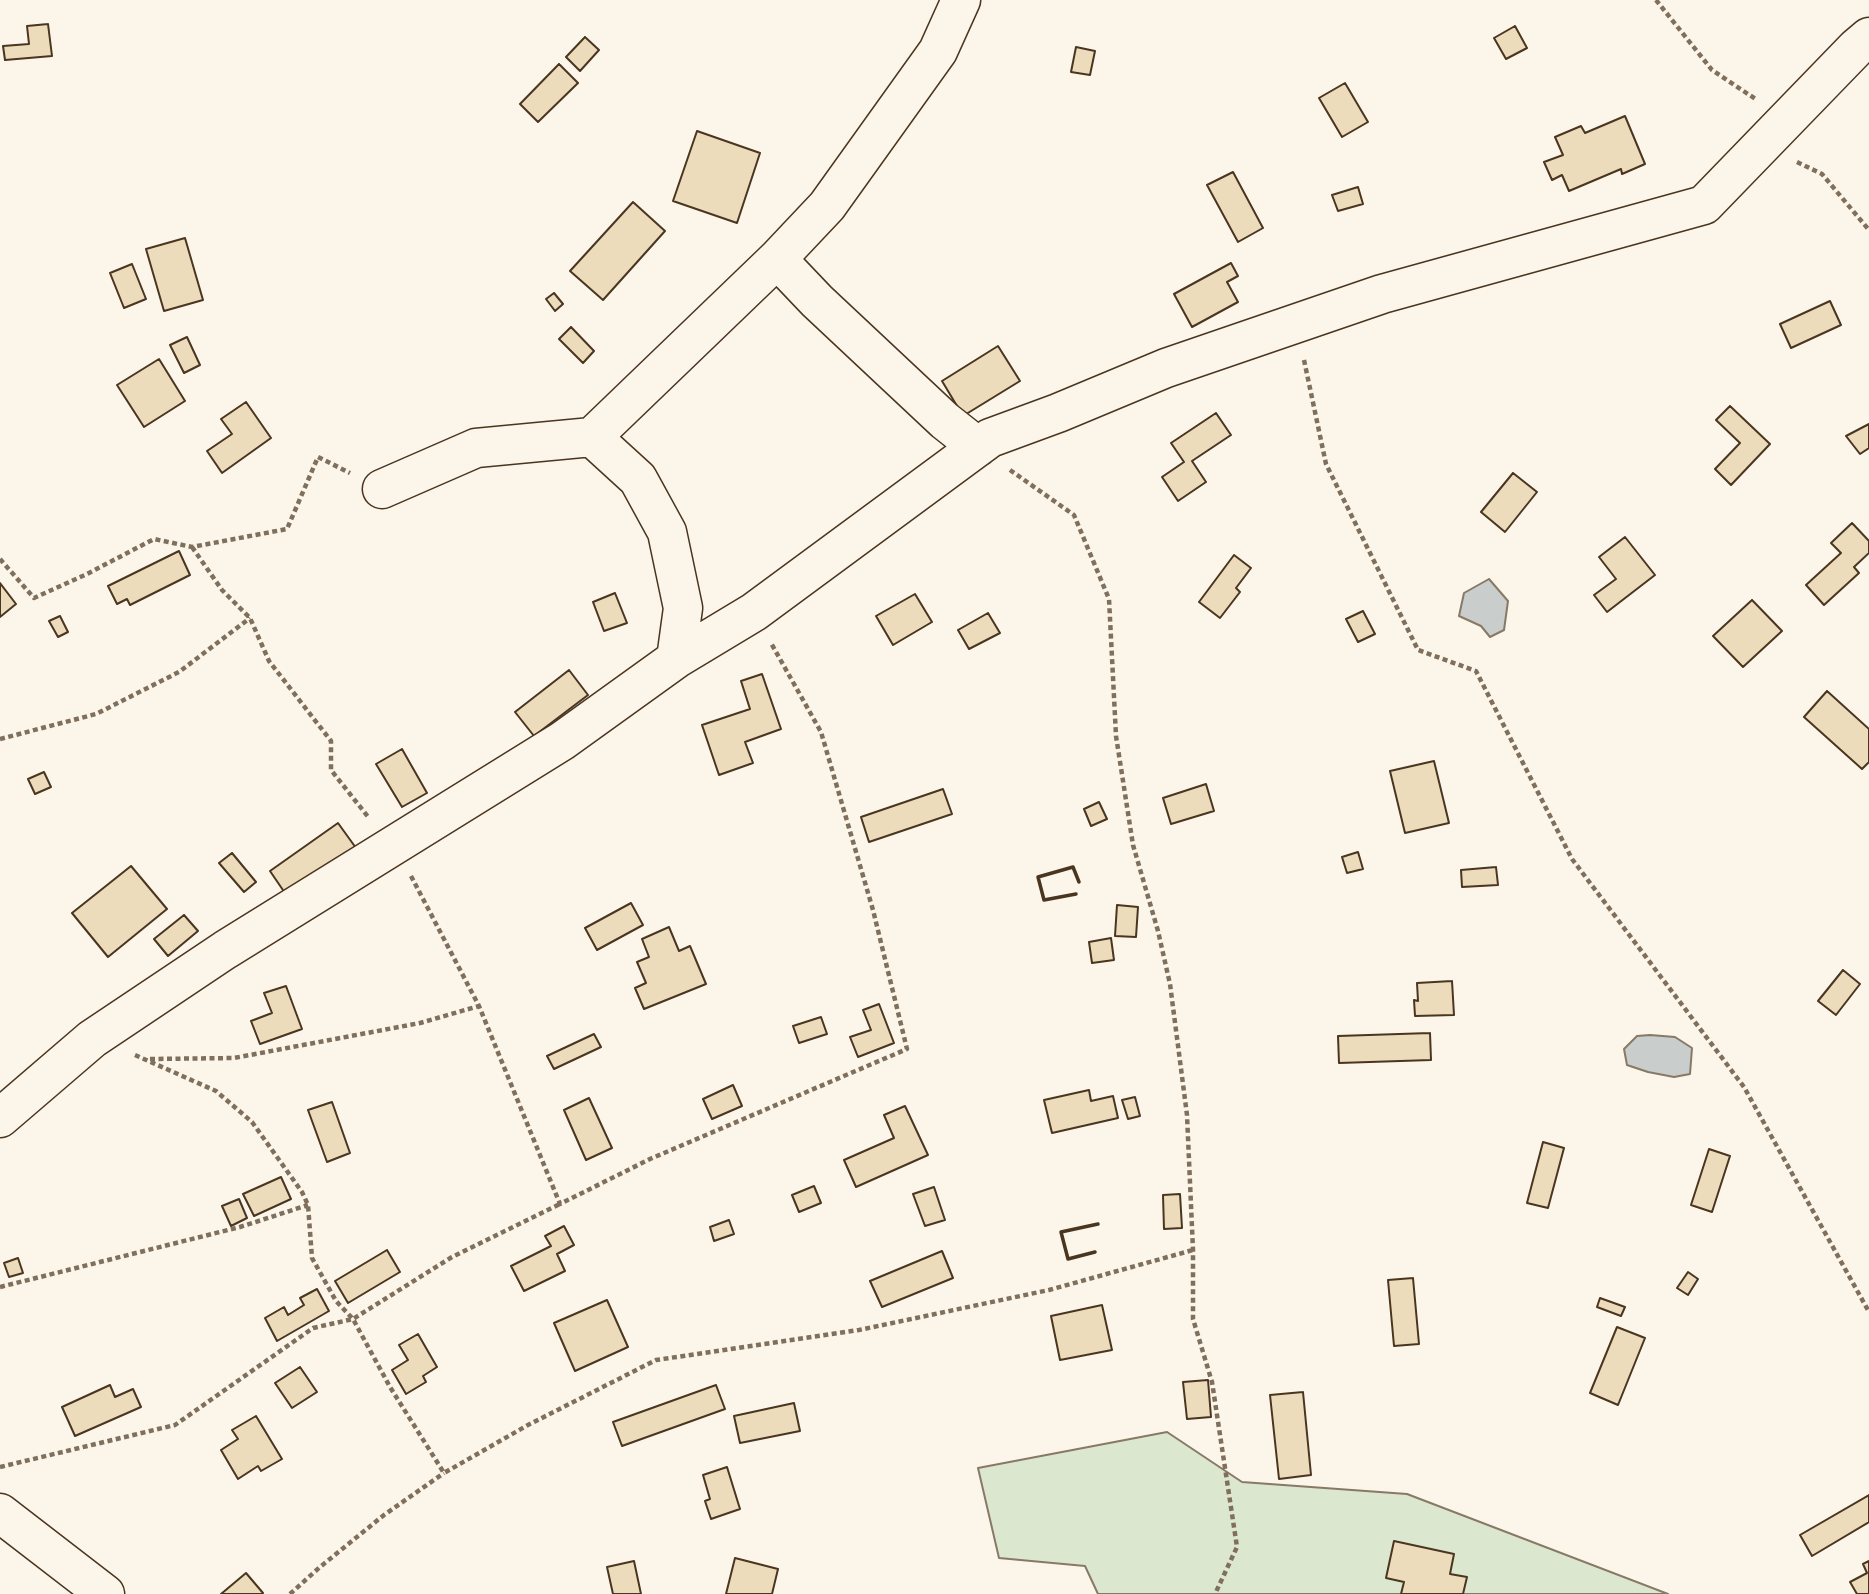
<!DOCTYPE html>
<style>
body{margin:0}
canvas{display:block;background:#fbf6e9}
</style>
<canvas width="1869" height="1594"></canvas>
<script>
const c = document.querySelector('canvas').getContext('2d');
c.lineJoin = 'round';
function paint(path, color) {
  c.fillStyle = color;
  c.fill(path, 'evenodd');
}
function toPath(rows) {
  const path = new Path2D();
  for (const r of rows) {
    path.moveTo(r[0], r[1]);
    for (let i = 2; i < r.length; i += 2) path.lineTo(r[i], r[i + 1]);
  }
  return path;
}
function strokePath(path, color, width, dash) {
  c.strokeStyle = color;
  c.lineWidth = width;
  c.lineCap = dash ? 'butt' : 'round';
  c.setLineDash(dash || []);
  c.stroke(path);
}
const green = toPath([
 [1167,1432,1242,1482,1407,1494,1668,1594,1098,1594,1085,1566,999,1558,978,1468,1167,1432]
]);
const water = toPath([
 [1489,579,1508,601,1504,630,1490,637,1481,626,1459,616,1464,593,1489,579],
 [1650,1035,1675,1037,1692,1048,1690,1074,1674,1077,1648,1072,1627,1065,1624,1049,1637,1036,1650,1035]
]);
const building = toPath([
 [48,24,52,56,5,60,3,46,29,44,27,26,48,24],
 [1515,26,1527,48,1506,59,1494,38,1515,26],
 [585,37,599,50,580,71,566,57,585,37],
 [1076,47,1095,51,1090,75,1071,72,1076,47],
 [559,64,578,83,538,122,520,104,559,64],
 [1345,83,1368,122,1342,137,1319,98,1345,83],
 [1625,116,1645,164,1622,174,1621,169,1569,191,1562,175,1552,180,1544,162,1563,155,1555,137,1581,126,1585,133,1625,116],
 [697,131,760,153,737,223,673,201,697,131],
 [1233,172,1263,228,1238,242,1207,185,1233,172],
 [1358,187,1363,204,1338,211,1332,195,1358,187],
 [633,202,665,231,603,300,570,271,633,202],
 [185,238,203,300,164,311,146,249,185,238],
 [1231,263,1238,276,1227,282,1238,302,1192,327,1174,294,1231,263],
 [132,264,146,299,124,308,110,273,132,264],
 [554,293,563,304,555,311,546,299,554,293],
 [1830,301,1841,325,1791,348,1780,324,1830,301],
 [571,327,594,351,583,363,559,339,571,327],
 [187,337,200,365,184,373,170,345,187,337],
 [998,346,1020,381,963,416,942,381,998,346],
 [159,359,185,401,144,427,117,385,159,359],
 [246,402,271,438,222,473,207,451,232,434,221,419,246,402],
 [1730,406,1770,444,1731,485,1715,469,1740,443,1716,420,1730,406],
 [1216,413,1231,435,1192,461,1206,482,1178,501,1162,477,1184,462,1171,443,1216,413],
 [1869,424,1869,448,1860,454,1846,436,1869,424],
 [1513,473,1537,492,1505,532,1481,512,1513,473],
 [1852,523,1869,541,1869,553,1854,567,1859,573,1824,605,1806,585,1841,553,1831,543,1852,523],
 [1625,537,1655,575,1607,612,1594,595,1616,579,1599,557,1625,537],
 [179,551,190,575,130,605,127,599,117,604,108,586,179,551],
 [1234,555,1251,568,1236,588,1240,592,1220,618,1199,602,1234,555],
 [0,583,16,604,0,617,0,583],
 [615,593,627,623,604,631,593,602,615,593],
 [915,594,932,622,893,645,876,616,915,594],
 [1752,600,1782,631,1743,667,1713,636,1752,600],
 [1363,611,1375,634,1358,642,1346,619,1363,611],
 [988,613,1000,633,969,649,958,630,988,613],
 [60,616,68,632,58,637,49,621,60,616],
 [569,670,588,695,534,736,515,712,569,670],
 [762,674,781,729,745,742,753,763,719,775,702,725,750,709,741,681,762,674],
 [1827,691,1869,729,1869,762,1862,769,1804,717,1827,691],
 [402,749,427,793,402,807,376,764,402,749],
 [1434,761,1449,823,1405,833,1390,771,1434,761],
 [44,772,51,787,35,794,28,779,44,772],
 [1206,784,1214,811,1171,824,1163,798,1206,784],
 [943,789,952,814,869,842,861,817,943,789],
 [1099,802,1107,819,1091,826,1084,809,1099,802],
 [338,823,356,848,287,896,270,871,338,823],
 [1358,852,1363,869,1347,873,1342,857,1358,852],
 [232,853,256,882,244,892,219,863,232,853],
 [131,866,167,909,108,957,72,913,131,866],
 [1496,867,1498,885,1462,887,1461,870,1496,867],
 [631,903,643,925,597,950,585,928,631,903],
 [1117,905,1138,907,1136,937,1115,936,1117,905],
 [184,915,198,931,168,956,154,939,184,915],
 [669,927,679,951,690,946,706,984,644,1009,635,988,646,983,637,962,649,957,642,939,669,927],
 [1111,938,1114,960,1092,963,1089,942,1111,938],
 [1843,970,1860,984,1836,1015,1818,1001,1843,970],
 [1452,981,1454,1015,1415,1016,1414,1000,1418,1001,1417,983,1452,981],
 [286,986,302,1029,260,1044,251,1021,272,1013,264,993,286,986],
 [879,1004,894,1043,858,1057,850,1037,871,1030,863,1010,879,1004],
 [821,1017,827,1034,799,1043,793,1026,821,1017],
 [1430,1033,1431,1060,1339,1063,1338,1036,1430,1033],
 [594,1034,601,1047,554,1069,547,1056,594,1034],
 [733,1085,742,1106,712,1119,703,1099,733,1085],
 [1089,1090,1091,1101,1113,1096,1118,1118,1052,1133,1044,1100,1089,1090],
 [1135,1097,1140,1116,1128,1119,1122,1100,1135,1097],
 [589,1098,612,1148,586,1160,564,1110,589,1098],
 [332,1102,350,1153,327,1162,308,1110,332,1102],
 [905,1106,928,1155,856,1187,844,1160,894,1138,884,1115,905,1106],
 [1543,1142,1564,1148,1548,1208,1527,1203,1543,1142],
 [1709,1149,1730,1156,1712,1212,1691,1205,1709,1149],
 [281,1177,291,1199,254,1216,243,1194,281,1177],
 [814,1186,821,1203,799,1212,792,1195,814,1186],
 [934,1187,945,1220,925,1226,913,1194,934,1187],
 [1180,1194,1182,1228,1164,1229,1163,1195,1180,1194],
 [239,1199,247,1218,231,1226,222,1206,239,1199],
 [729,1220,734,1234,714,1241,710,1227,729,1220],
 [564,1226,574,1245,557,1254,565,1271,524,1291,511,1266,551,1246,545,1236,564,1226],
 [387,1250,400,1272,348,1303,335,1281,387,1250],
 [942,1251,953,1278,882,1307,870,1281,942,1251],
 [18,1258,23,1273,9,1277,4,1263,18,1258],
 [1688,1272,1698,1279,1688,1295,1677,1288,1688,1272],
 [1413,1278,1419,1344,1394,1346,1388,1280,1413,1278],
 [317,1289,329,1311,277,1341,265,1318,284,1307,288,1315,304,1305,300,1298,317,1289],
 [1600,1298,1625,1307,1621,1316,1597,1307,1600,1298],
 [607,1300,628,1347,575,1371,554,1323,607,1300],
 [1102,1305,1112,1350,1060,1360,1051,1316,1102,1305],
 [1617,1327,1645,1338,1618,1405,1590,1393,1617,1327],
 [418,1334,437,1367,423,1376,426,1382,406,1394,392,1370,408,1360,399,1345,418,1334],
 [300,1367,317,1392,292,1408,275,1383,300,1367],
 [1208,1380,1211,1417,1187,1419,1183,1382,1208,1380],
 [110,1385,115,1397,133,1389,141,1407,75,1436,62,1407,110,1385],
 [716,1385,725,1409,622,1446,613,1422,716,1385],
 [1303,1392,1311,1475,1279,1479,1270,1395,1303,1392],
 [794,1403,800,1431,740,1443,734,1416,794,1403],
 [256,1416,282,1459,261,1471,258,1466,238,1479,221,1450,238,1439,232,1430,256,1416],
 [727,1467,740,1509,711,1519,705,1501,710,1499,703,1475,727,1467],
 [1869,1495,1869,1522,1812,1556,1800,1535,1869,1495],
 [1394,1541,1454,1554,1450,1574,1467,1577,1463,1594,1401,1594,1404,1582,1386,1578,1394,1541],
 [735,1558,778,1569,772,1594,726,1594,735,1558],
 [634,1561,641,1594,613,1594,607,1567,634,1561],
 [1869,1561,1869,1594,1857,1594,1850,1582,1867,1573,1863,1564,1869,1561],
 [246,1573,263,1593,261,1594,221,1594,246,1573]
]);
const path = toPath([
 [1656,0,1712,70,1757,100],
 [1797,162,1822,174,1869,230],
 [1304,360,1326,464,1418,650,1476,671,1572,859,1744,1087,1869,1312],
 [1010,470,1074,515,1109,599,1116,736,1133,845,1158,931,1170,984,1187,1115,1193,1250,1193,1319,1212,1382,1237,1547,1215,1594],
 [192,547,222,590,250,618,269,661,331,741,331,770,369,818],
 [0,559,34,598,87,574,154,539,192,547,287,529,318,457,350,473],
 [0,739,96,714,179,672,250,618],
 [411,876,479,1006,560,1204,650,1159,907,1049,873,910,821,732,771,643],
 [135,1055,216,1091,252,1122,302,1192,308,1205,312,1258,336,1301,353,1319,390,1387,444,1473,528,1425,656,1360,859,1330,1049,1290,1193,1250],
 [150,1059,234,1058,420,1023,479,1006],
 [0,1287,240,1227,308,1205],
 [0,1467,175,1425,313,1328,353,1319,452,1257,560,1204],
 [290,1594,320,1567,384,1515,444,1473]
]);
const minor = toPath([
 [777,259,817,301,945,421,978,447],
 [592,437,638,479,667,532,683,608,676,659],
 [382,489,476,448,592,437,777,259,827,206,938,51,961,0],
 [0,1118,92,1039,225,950,562,741,676,659,754,612,990,438,1058,413,1166,368,1382,294,1704,205,1856,48,1869,37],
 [0,1513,105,1594]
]);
const wall = toPath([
 [1076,894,1044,900,1038,877,1073,867,1079,882],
 [1095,1252,1068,1259,1061,1232,1098,1224]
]);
paint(green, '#dce7d0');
strokePath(green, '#887966', 2);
paint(water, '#c9cecd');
strokePath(water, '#887966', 2);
paint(building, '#ecdcbc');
strokePath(building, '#4a3520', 2);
strokePath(minor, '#4a3520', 41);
strokePath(path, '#7f6f5c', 4.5, [5, 3.5]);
strokePath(minor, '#fbf6e9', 38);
strokePath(wall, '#4a3520', 3.5);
</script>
